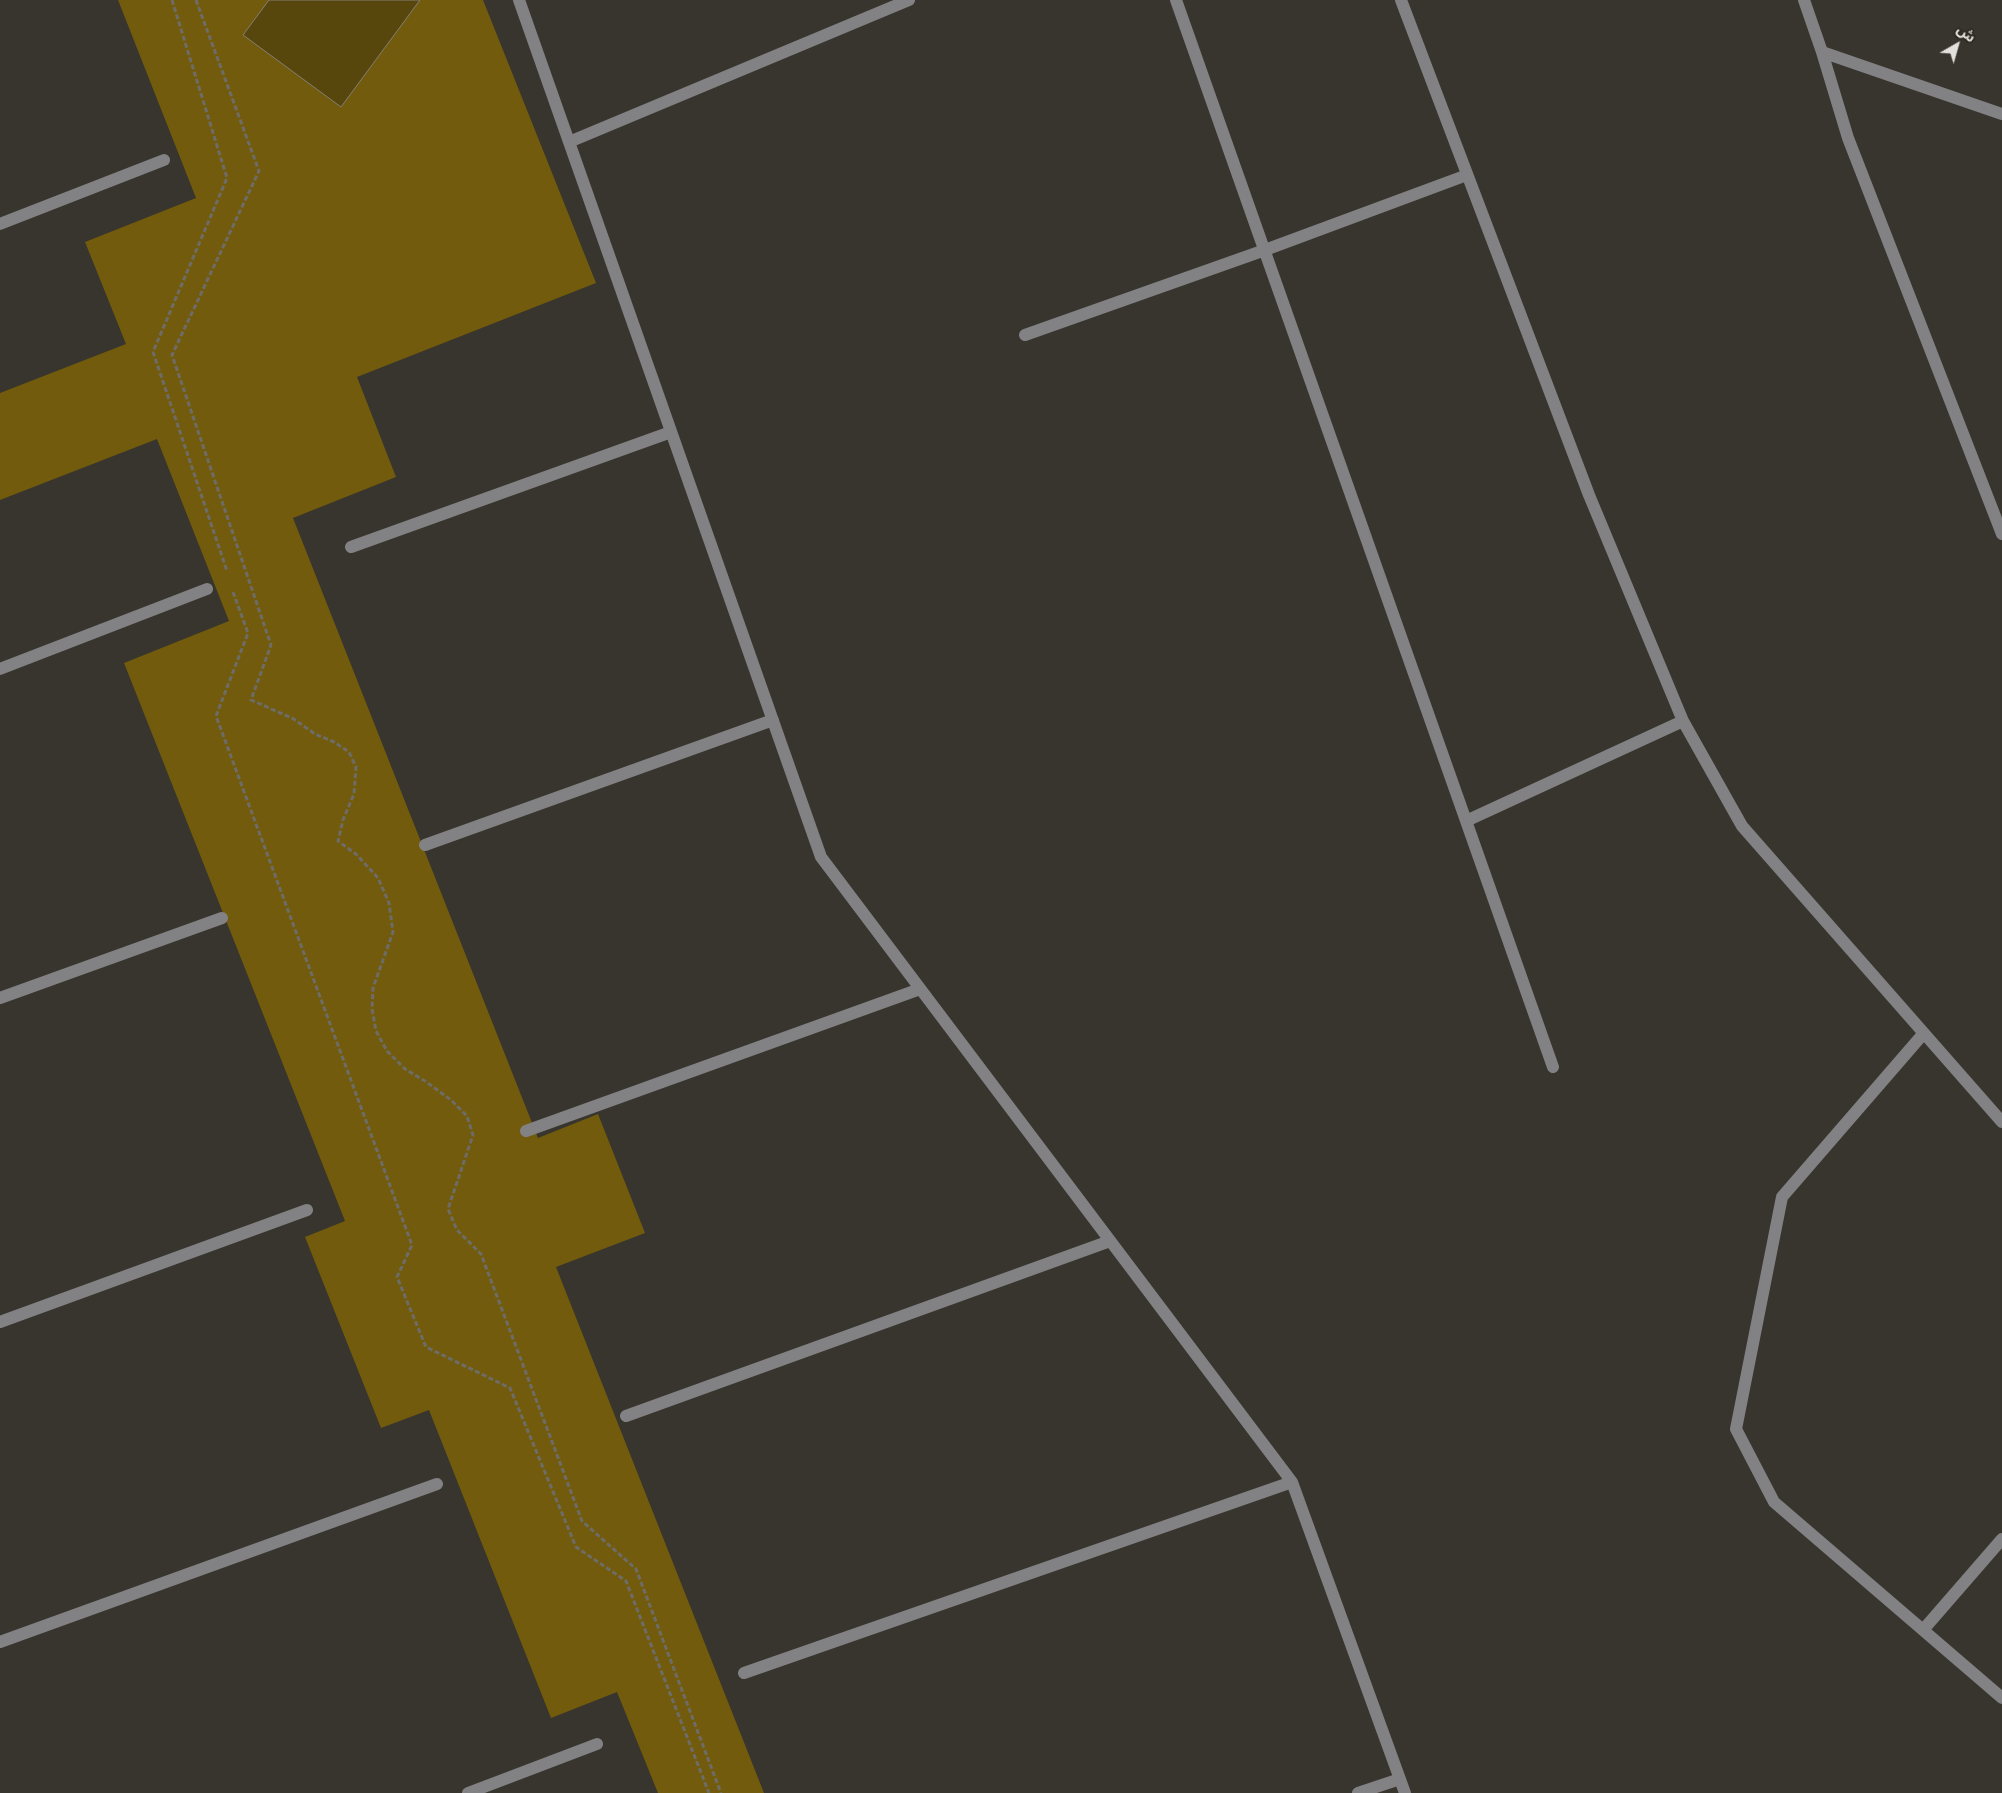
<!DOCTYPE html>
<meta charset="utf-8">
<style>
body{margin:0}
#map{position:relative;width:2002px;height:1793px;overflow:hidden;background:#37352d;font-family:Jost,"Noto Sans Arabic",sans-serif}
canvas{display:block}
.north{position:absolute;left:1932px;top:20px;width:50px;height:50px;-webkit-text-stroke:4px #2d2b23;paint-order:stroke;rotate:38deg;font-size:14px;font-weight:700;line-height:20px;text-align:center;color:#e3e1dd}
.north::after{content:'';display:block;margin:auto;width:18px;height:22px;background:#e3e1dd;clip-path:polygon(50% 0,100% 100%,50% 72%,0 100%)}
</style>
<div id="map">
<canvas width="2002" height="1793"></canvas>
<div class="north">ش</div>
</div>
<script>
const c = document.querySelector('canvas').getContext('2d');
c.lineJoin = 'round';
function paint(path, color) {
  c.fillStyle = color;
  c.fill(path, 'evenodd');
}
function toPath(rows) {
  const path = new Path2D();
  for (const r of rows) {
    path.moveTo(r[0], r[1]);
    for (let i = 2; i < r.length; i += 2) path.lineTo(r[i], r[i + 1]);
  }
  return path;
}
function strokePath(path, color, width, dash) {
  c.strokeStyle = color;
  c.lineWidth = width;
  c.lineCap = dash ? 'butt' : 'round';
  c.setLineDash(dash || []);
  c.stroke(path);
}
const green = toPath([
 [118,0,483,0,596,283,357,377,396,477,293,518,538,1138,598,1114,645,1233,556,1267,764,1793,658,1793,617,1692,551,1718,429,1410,381,1428,305,1237,345,1221,124,663,229,621,157,439,0,500,0,393,126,344,85,242,196,198]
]);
const building = toPath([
 [269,0,420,0,341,107,243,35,269,0]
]);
const path = toPath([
 [172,0,227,178,153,352,227,571],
 [196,0,259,171,172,355,271,645,251,700,292,718,315,734,334,742,349,752,356,767,354,794,343,820,338,841,357,855,378,878,389,903,393,932,373,988,372,1009,376,1031,387,1051,405,1069,425,1081,451,1100,467,1116,473,1135,448,1209,457,1230,481,1254,582,1521,636,1569,721,1793],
 [233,592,248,633,216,716,412,1245,397,1277,426,1347,510,1388,576,1547,626,1581,709,1793]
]);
const minor = toPath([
 [519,0,821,857,1292,1482,1405,1793],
 [1176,0,1553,1067],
 [1401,0,1589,495,1683,721,1742,826,2002,1122],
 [1804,0,1822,52,1848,138,2002,534],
 [1822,52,2002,114],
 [569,142,909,0],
 [0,224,164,160],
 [1025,335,1265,250,1467,175],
 [351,547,671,432],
 [0,669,207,589],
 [1466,821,1683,721],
 [425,845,773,720],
 [0,998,222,918],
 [1924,1033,1782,1197,1736,1429,1774,1502,2002,1698],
 [526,1131,920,989],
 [0,1322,307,1210],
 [626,1416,1110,1241],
 [1923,1630,2002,1539],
 [0,1642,437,1484],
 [744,1673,1292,1482],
 [468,1793,597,1744],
 [1358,1793,1400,1779]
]);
paint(green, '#725b0c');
paint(building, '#58470c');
strokePath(building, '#827f76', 1);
strokePath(path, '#6e6c66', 3, [5, 2.5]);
strokePath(minor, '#828184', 12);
</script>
